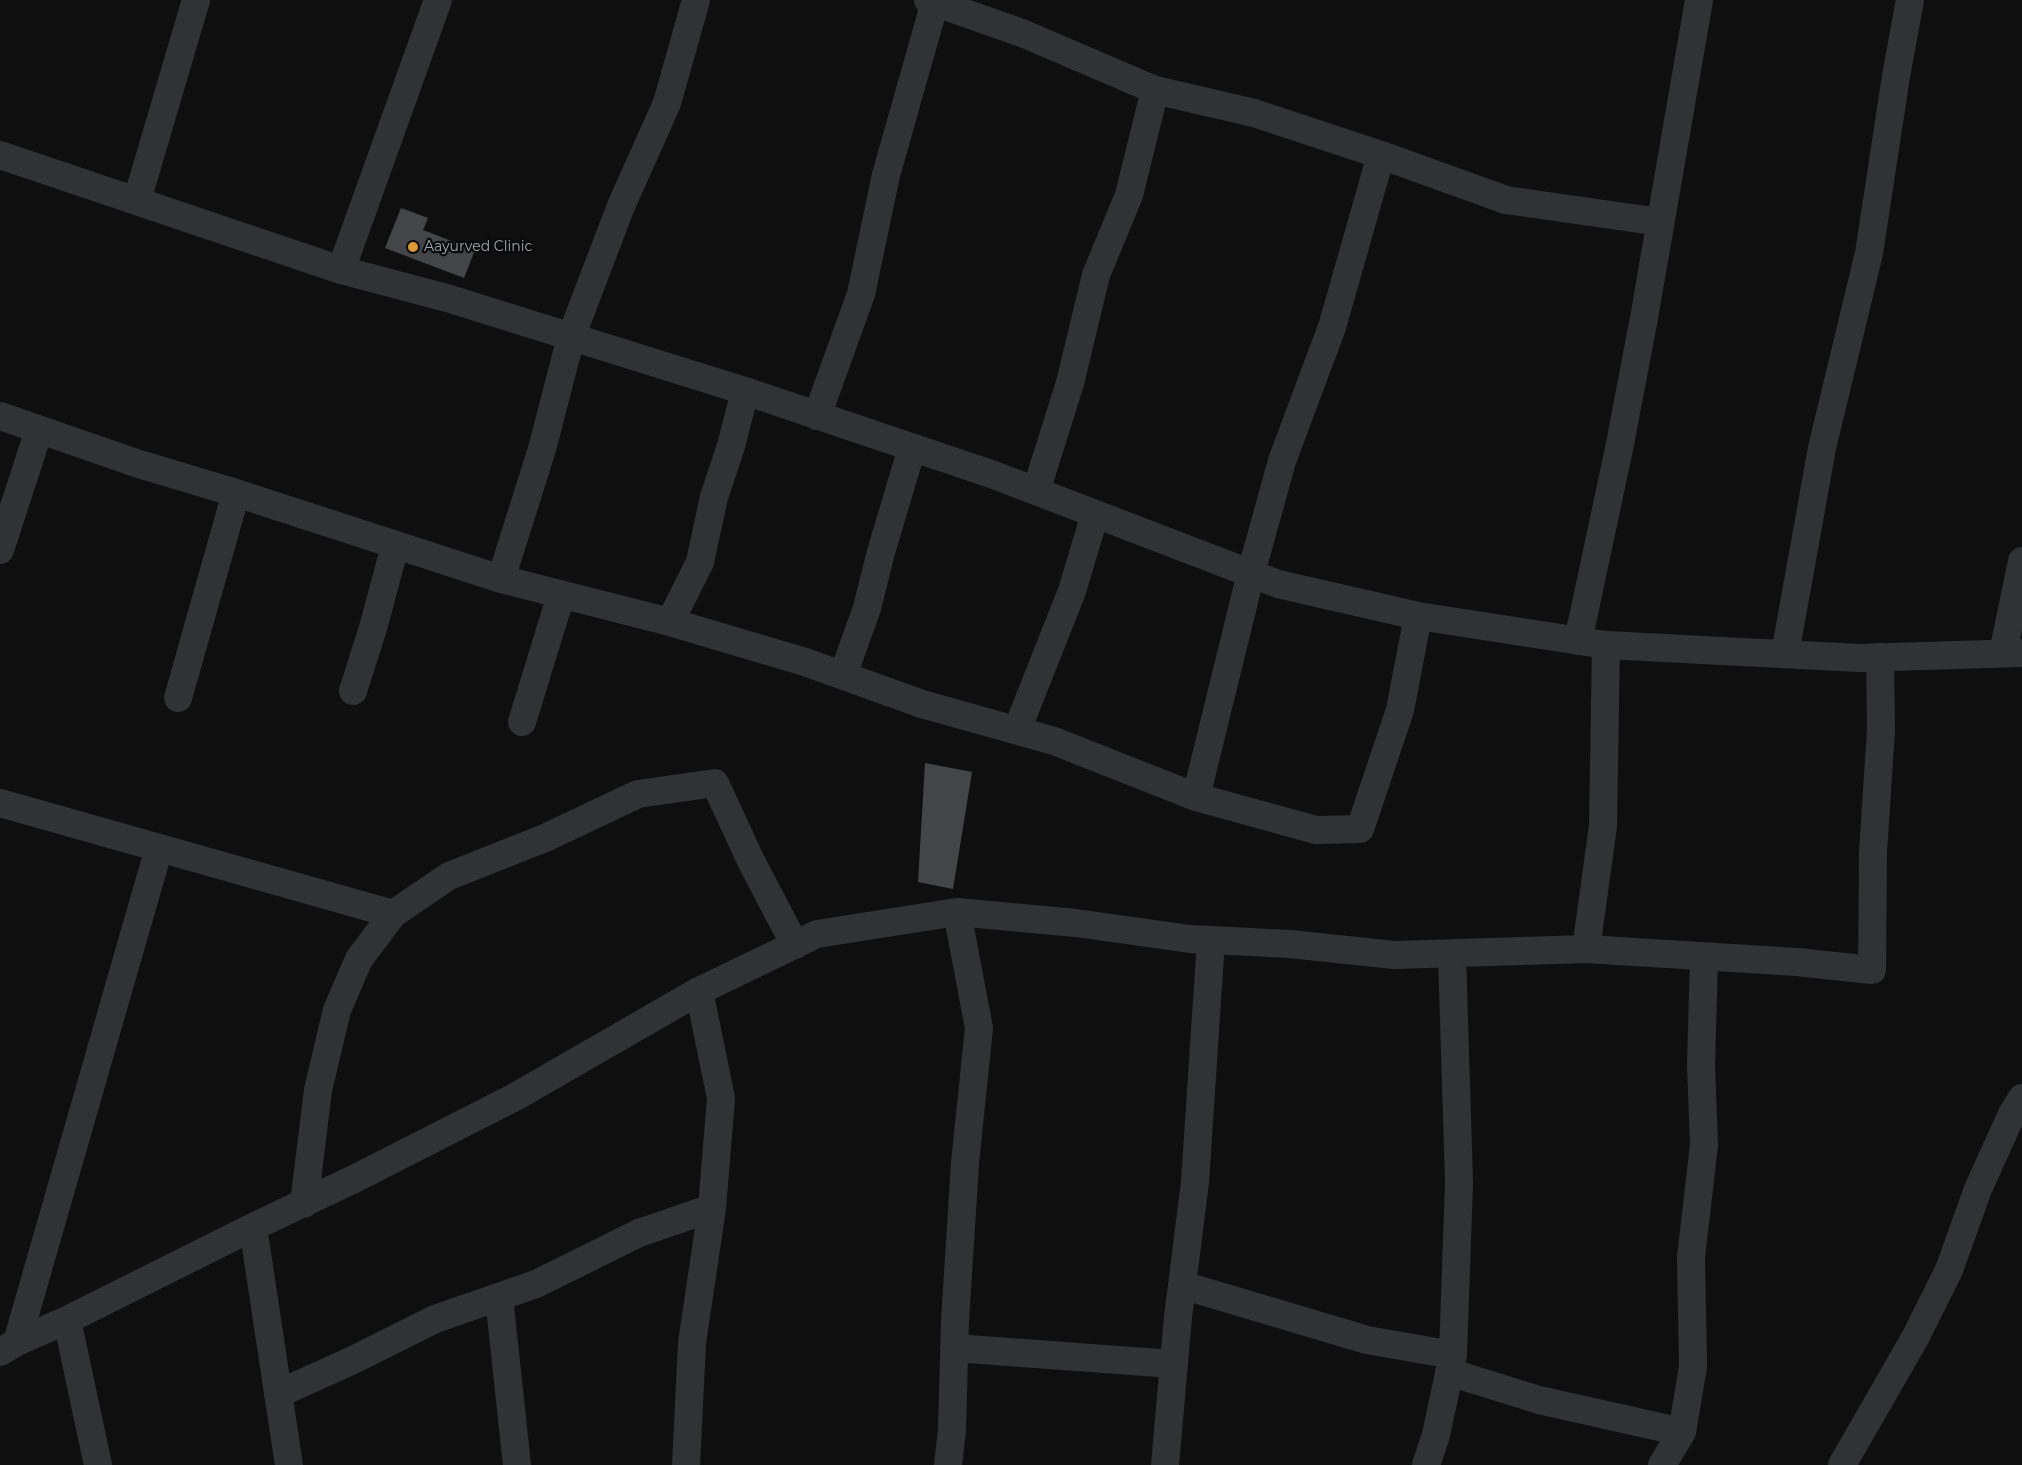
<!DOCTYPE html>
<style>
body{margin:0}
canvas{display:block;background:#0f0f10}
</style>
<canvas width="2022" height="1465"></canvas>
<script>
const c = document.querySelector('canvas').getContext('2d');
c.lineJoin = 'round';
function paint(path, color) {
  c.fillStyle = color;
  c.fill(path, 'evenodd');
}
function toPath(rows) {
  const path = new Path2D();
  for (const r of rows) {
    path.moveTo(r[0], r[1]);
    for (let i = 2; i < r.length; i += 2) path.lineTo(r[i], r[i + 1]);
  }
  return path;
}
function strokePath(path, color, width, dash) {
  c.strokeStyle = color;
  c.lineWidth = width;
  c.lineCap = dash ? 'butt' : 'round';
  c.setLineDash(dash || []);
  c.stroke(path);
}
function label(font, color, halo, rows, align = 'center') {
  c.font = font + ' Montserrat,sans-serif';
  c.lineWidth = 4.5;
  c.setLineDash([]);
  c.textBaseline = 'middle';
  c.strokeStyle = halo;
  c.fillStyle = color;
  for (const [text, x, y, turn = 0] of rows) {
    c.save();
    c.translate(x, y);
    c.rotate((+turn || 0) * Math.PI / 180);
    c.textAlign = isNaN(turn) ? turn : align;
    if (halo) c.strokeText(text, 0, 0);
    c.fillText(text, 0, 0);
    c.restore();
  }
}
const building = toPath([
 [401,208,428,218,423,230,475,250,464,278,385,248],
 [925,763,972,772,953,889,918,882]
]);
const minor = toPath([
 [928,0,1022,33,1155,90,1254,113,1381,155,1506,200,1660,222],
 [0,155,341,270,447,298,745,391,994,475,1278,584,1418,616,1606,645,1859,658,2022,653],
 [137,200,196,0],
 [341,270,438,0],
 [0,416,139,464,236,493,501,579,670,622,805,662,922,704,1054,741,1196,797,1316,830,1360,829,1400,710,1418,616],
 [817,416,861,294,886,175,935,2],
 [1036,491,1070,383,1096,275,1129,195,1155,90],
 [0,550,39,430],
 [501,579,542,449,571,337,621,206,667,103,696,0],
 [670,622,700,562,714,497,731,446,745,391],
 [1578,641,1619,449,1644,318,1699,0],
 [2003,653,2022,561],
 [1785,654,1822,448,1869,253,1896,76,1910,0],
 [843,675,867,608,881,552,912,448],
 [353,691,373,628,395,546],
 [178,698,236,493],
 [522,722,561,595],
 [1017,730,1072,591,1095,514],
 [1196,797,1251,573,1282,461,1332,327,1381,155],
 [0,803,393,914,449,876,545,838,638,794,715,783,751,861,795,945],
 [1586,949,1797,962,1872,970,1873,852,1881,730,1880,657],
 [304,1204,318,1090,337,1010,359,959,393,914],
 [253,1227,289,1465],
 [1182,1285,1367,1340,1453,1355],
 [499,1297,517,1465],
 [67,1320,98,1465],
 [17,1342,159,848],
 [954,1348,1173,1364],
 [0,1352,17,1342,67,1320,253,1227,356,1178,515,1097,699,991,817,934,957,912,1076,923,1190,939,1290,944,1394,955,1586,949,1603,826,1606,645],
 [1449,1372,1539,1400,1682,1432,1693,1367,1691,1257,1704,1145,1701,1065,1704,958],
 [278,1394,353,1360,435,1319,536,1284,639,1233,712,1208],
 [686,1465,692,1343,712,1208,721,1098,699,991],
 [948,1465,952,1430,955,1321,965,1163,979,1028,957,912],
 [1165,1465,1178,1317,1195,1182,1211,940],
 [1426,1465,1436,1435,1453,1355,1459,1182,1452,954],
 [1662,1465,1682,1432],
 [1842,1465,1915,1338,1949,1270,1978,1189,2012,1114,2022,1098]
]);
const markers = [
 [413,247,6,"#de9939"]
];
const poiNames = [
 ["Aayurved Clinic",424,247]
];
paint(building, '#434548');
strokePath(minor, '#313235', 28);
for (const [x, y, r, color] of markers) {
  const dot = new Path2D();
  dot.arc(x, y, r, 0, 2 * Math.PI);
  c.fillStyle = color;
  c.fill(dot);
  strokePath(dot, '#0a0a0b', 2);
}
label('14px', '#a2a7b0', '#0a0a0b', poiNames, 'left');
</script>
